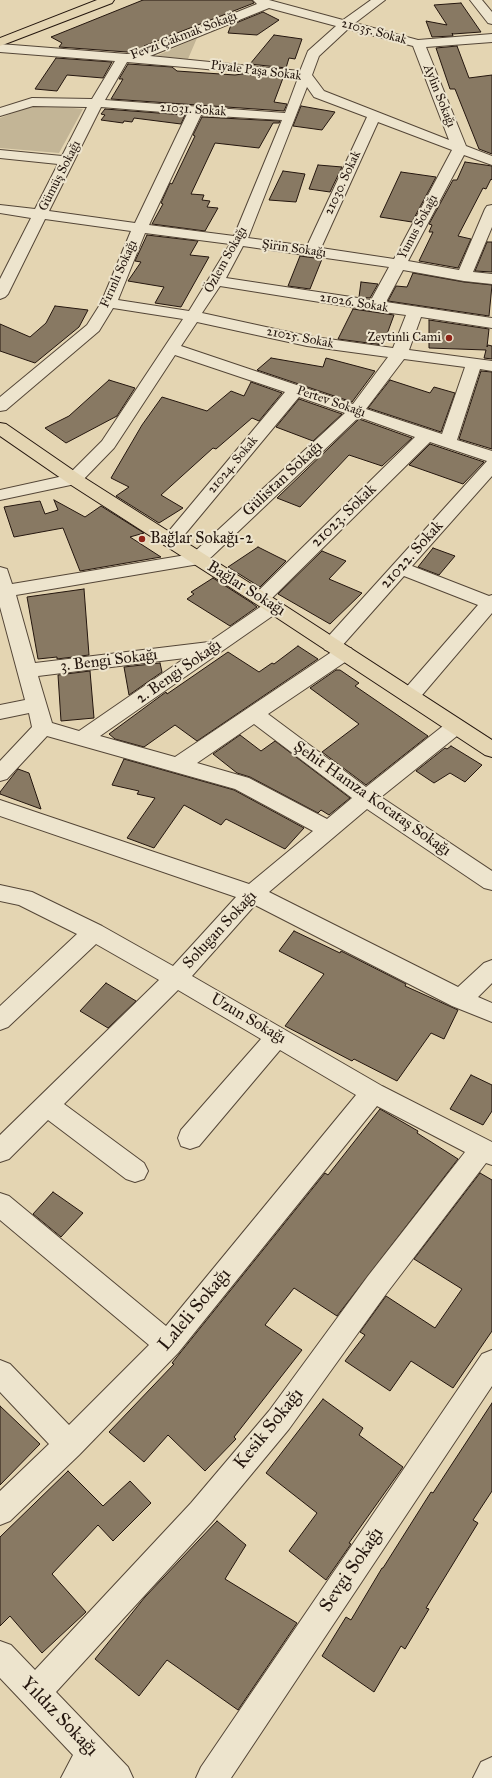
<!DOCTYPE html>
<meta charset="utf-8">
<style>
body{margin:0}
canvas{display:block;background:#e4d5b2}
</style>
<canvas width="492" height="1778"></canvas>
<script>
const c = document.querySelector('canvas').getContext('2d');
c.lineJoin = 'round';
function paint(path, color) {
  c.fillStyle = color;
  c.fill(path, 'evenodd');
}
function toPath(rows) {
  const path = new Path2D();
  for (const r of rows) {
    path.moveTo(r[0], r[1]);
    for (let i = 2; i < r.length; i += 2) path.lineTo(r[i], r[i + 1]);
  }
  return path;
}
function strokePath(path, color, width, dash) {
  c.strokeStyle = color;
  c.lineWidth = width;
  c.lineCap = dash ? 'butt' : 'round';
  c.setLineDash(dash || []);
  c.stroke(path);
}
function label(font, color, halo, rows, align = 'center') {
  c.font = font + ' "IM FELL Great Primer",serif';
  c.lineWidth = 4;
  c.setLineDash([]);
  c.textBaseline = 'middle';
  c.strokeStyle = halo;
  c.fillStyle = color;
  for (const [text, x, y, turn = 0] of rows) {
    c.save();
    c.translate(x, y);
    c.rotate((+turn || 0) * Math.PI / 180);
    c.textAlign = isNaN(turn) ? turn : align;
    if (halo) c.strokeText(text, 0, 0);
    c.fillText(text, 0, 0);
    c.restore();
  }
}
const green = toPath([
 [197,38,188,59,156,56],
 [42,105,83,109,59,153,0,148,0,118,28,107]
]);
const building = toPath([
 [143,0,252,0,254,3,144,46,146,47,136,52,127,52,59,47,62,43,51,37,143,0],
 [461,3,481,32,453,34,452,33,453,36,432,37,426,21,447,25,434,5,461,3],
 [263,12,279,20,257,35,228,33,231,25,263,12],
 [274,35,302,39,295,59,289,58,286,68,250,64,274,35],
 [457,46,469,78,492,75,492,154,479,149,455,89,450,89,436,48,457,46],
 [56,58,112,62,103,78,67,75,57,91,35,89,56,58],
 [128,64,172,67,177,71,235,75,242,74,283,78,274,102,287,104,284,111,111,99,123,79,119,79,128,64],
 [301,106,335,112,322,130,293,126,301,106],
 [105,109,185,115,181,124,134,118,132,122,124,121,123,123,101,120,105,115,101,114,105,109],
 [202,117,280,121,279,123,273,123,259,148,215,143,191,194,204,195,202,200,210,201,207,207,218,208,205,231,152,224,163,204,161,203,170,183,172,184,195,136,193,135,202,117],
 [465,162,492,166,492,180,491,179,486,189,483,188,458,236,471,239,458,268,419,261,433,232,429,232,432,225,429,224,453,180,457,180,465,162],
 [318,165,342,167,330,192,309,189,318,165],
 [283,171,305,174,296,202,269,200,283,171],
 [401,172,436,177,412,222,380,217,401,172],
 [147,235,198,241,190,255,209,257,181,307,155,303,164,287,128,281,141,262,135,261,147,235],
 [487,242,492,242,492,272,475,271,487,242],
 [300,256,322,259,310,289,288,286,300,256],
 [413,273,464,282,492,285,489,316,388,301,396,286,407,287,413,273],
 [361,282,378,284,370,298,359,297,361,282],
 [55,306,88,310,79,327,35,363,0,351,0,324,30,337,46,323,55,306],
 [353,309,394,315,383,345,338,339,353,309],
 [429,320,489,329,487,347,488,345,492,346,492,359,484,358,486,350,429,348,429,320],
 [271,358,323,367,326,358,375,371,352,402,257,370,271,358],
 [481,371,492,372,492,449,459,439,481,371],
 [109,380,135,388,117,416,66,443,45,428,69,416,109,380],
 [390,380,430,393,434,387,455,393,441,432,368,408,390,380],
 [251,382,282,393,259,421,252,418,216,449,213,448,161,495,183,508,159,523,116,496,129,487,111,478,142,425,162,397,207,411,231,391,244,396,251,382],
 [299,399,342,414,313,441,276,427,299,399],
 [359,419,412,438,382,466,349,455,300,507,277,498,359,419],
 [430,444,484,462,463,484,409,465,430,444],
 [54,500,85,517,101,506,144,533,130,537,161,557,80,571,63,528,14,537,4,507,40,501,45,514,58,510,54,500],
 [258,547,286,561,260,587,228,567,258,547],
 [433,548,455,556,439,575,418,567,433,548],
 [322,551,346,561,329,579,362,593,330,624,278,594,322,551],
 [213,578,252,603,257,607,230,626,187,599,194,594,191,592,213,578],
 [84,589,89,655,57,659,57,657,38,659,27,597,84,589],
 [298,646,318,659,197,741,175,725,144,747,115,739,109,734,166,692,167,694,228,652,259,672,272,663,274,664,298,646],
 [160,663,162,672,129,695,124,667,160,663],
 [336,670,340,670,359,683,355,686,428,736,366,785,322,752,359,724,310,688,336,670],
 [90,671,94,718,61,721,58,675,90,671],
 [240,735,261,751,275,741,350,798,329,815,321,810,318,813,250,777,237,773,213,754,240,735],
 [451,746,482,765,465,782,450,773,434,783,416,771,445,748,447,749,451,746],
 [124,759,234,790,304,828,285,849,226,819,221,825,184,805,154,848,127,838,155,798,137,794,139,791,112,785,124,759],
 [18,769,29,773,41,809,0,794,0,792,18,769],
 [294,931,340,953,341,951,406,984,405,986,458,1010,444,1039,431,1033,397,1081,354,1059,352,1061,285,1026,324,974,279,951,294,931],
 [106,983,136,1001,108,1028,80,1011,106,983],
 [471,1075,492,1085,492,1111,483,1125,450,1109,471,1075],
 [380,1109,418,1131,417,1133,458,1159,337,1316,294,1288,265,1325,302,1350,234,1437,236,1439,205,1471,168,1435,144,1462,109,1432,174,1364,172,1363,325,1173,328,1175,380,1109],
 [480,1173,492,1180,492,1331,453,1388,411,1361,390,1391,345,1361,365,1335,360,1332,386,1296,435,1328,462,1289,414,1259,480,1173],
 [53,1192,83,1213,61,1237,33,1214,53,1192],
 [323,1399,363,1428,359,1435,403,1467,349,1543,351,1544,326,1580,289,1551,317,1513,266,1473,323,1399],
 [492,1403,492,1491,473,1520,478,1523,426,1608,429,1609,405,1649,401,1646,374,1692,322,1656,346,1617,351,1620,382,1568,383,1568,431,1492,433,1493,492,1403],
 [0,1406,40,1444,0,1485,0,1406],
 [68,1471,103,1506,130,1481,151,1503,113,1541,98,1525,52,1574,86,1612,42,1653,10,1616,0,1626,0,1537,68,1471],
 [217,1521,246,1545,225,1579,297,1623,238,1710,167,1660,139,1696,95,1659,145,1597,217,1521]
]);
const minor = toPath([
 [253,0,269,0,343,20,371,0,385,0,355,23,418,40,492,34,492,42,426,47,466,146,492,156,492,165,464,155,408,261,459,270,485,209,487,206,492,205,492,227,473,272,492,274,492,284,464,281,403,270,386,302,492,318,492,328,421,317,409,350,492,361,492,371,480,369,457,440,492,451,492,476,412,566,489,596,492,595,492,613,417,701,410,703,403,701,400,696,403,691,478,605,404,576,341,647,351,648,354,653,351,658,268,714,366,787,448,722,455,720,462,722,465,727,462,732,381,797,492,871,492,890,484,888,367,809,269,892,458,987,484,963,492,960,492,983,478,997,492,1003,492,1022,452,1006,255,905,192,976,382,1086,492,1142,492,1165,486,1163,386,1294,289,1429,211,1523,56,1692,128,1767,133,1778,61,1778,73,1755,0,1678,0,1641,11,1645,35,1670,191,1503,269,1411,368,1276,465,1152,377,1106,178,1353,79,1455,10,1521,0,1525,0,1491,49,1444,0,1392,0,1360,10,1364,69,1425,149,1345,0,1220,0,1193,9,1196,166,1326,356,1095,280,1050,199,1146,190,1149,181,1146,178,1138,181,1130,261,1039,178,990,64,1104,144,1163,148,1171,144,1179,135,1182,126,1179,48,1120,9,1159,0,1162,0,1135,159,980,96,944,8,1027,0,1030,0,1006,77,934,19,905,0,901,0,885,32,892,102,926,173,966,236,897,0,816,0,800,249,884,313,831,235,789,47,736,7,779,0,781,0,761,32,727,29,713,0,719,0,705,25,700,0,607,0,567,7,569,12,584,192,554,345,413,299,397,176,545,170,547,164,545,161,541,164,537,285,392,175,355,114,448,80,483,0,500,0,490,68,475,102,441,183,319,113,308,99,331,6,410,0,411,0,397,87,325,101,303,131,231,45,219,8,294,5,297,0,299,0,279,31,218,0,213,0,205,35,209,58,164,0,158,0,150,62,156,87,107,33,106,0,116,0,108,32,98,92,99,115,61,0,52,0,44,127,54,136,53,257,4,253,0],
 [269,8,336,26,308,51,300,71,150,56,269,8],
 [348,29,413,46,449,140,324,91,312,75,319,56,348,29],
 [127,62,196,68,298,78,285,113,105,100,127,62],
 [307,87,314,97,367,117,307,246,248,238,307,87],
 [101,107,187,114,135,223,49,211,101,107],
 [201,115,282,120,234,236,149,225,201,115],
 [378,122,452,150,394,259,321,248,378,122],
 [145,233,230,244,189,311,118,300,145,233],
 [243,246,312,256,389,267,371,300,226,278,243,246],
 [220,286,376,311,406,315,393,348,307,336,202,313,220,286],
 [197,322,307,346,388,357,353,404,181,346,197,322],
 [404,359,465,367,442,434,366,409,404,359],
 [359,417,415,437,251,598,253,602,260,604,266,603,209,642,35,663,16,595,205,563,359,417],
 [430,442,487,461,325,640,322,645,325,650,333,651,175,757,100,736,281,610,283,606,281,602,274,600,268,602,430,442],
 [185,658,79,731,52,723,38,676,185,658],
 [254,724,352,798,327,819,249,778,197,763,254,724],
 [470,0,482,0,492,12,492,24,488,23,470,0],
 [492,1350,492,1386,231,1778,196,1778,201,1767,482,1354,492,1350],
 [492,1757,492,1778,473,1778,481,1762,492,1757]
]);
const major = toPath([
 [97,0,114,0,112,3,0,46,0,38,97,0],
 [0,423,6,424,80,475,267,594,492,740,492,757,485,755,253,602,68,483,0,436,0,423]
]);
const markers = [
 [449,338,4,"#8f2418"],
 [142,539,4,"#8f2418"]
];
const farStreetnames = [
 ["21035. Sokak",374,32,15],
 ["Fevzi Çakmak Sokağı",184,36,-21],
 ["Piyale Paşa Sokak",256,71,7],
 ["Aylin Sokağı",439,96,68],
 ["21031. Sokak",193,110,4],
 ["Gümüş Sokağı",60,176,-63],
 ["21030. Sokak",343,183,-65],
 ["Yunus Sokağı",418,227,-62],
 ["Şirin Sokağı",294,249,8],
 ["Özlem Sokağı",226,260,-61],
 ["Fırınlı Sokağı",119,274,-66],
 ["21026. Sokak",354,303,9],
 ["21025. Sokak",300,338,11],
 ["Pertev Sokağı",331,402,19],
 ["21024. Sokak",233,465,-50]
];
const farPoinames = [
 ["Zeytinli Cami",441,338]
];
const streetNames = [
 ["Gülistan Sokağı",283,479,-43],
 ["21023. Sokak",344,516,-44],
 ["21022. Sokak",412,555,-48],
 ["Bağlar Sokağı",246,589,32],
 ["3. Bengi Sokağı",109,661,-7],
 ["2. Bengi Sokağı",179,672,-35],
 ["Şehit Hamza Kocataş Sokağı",372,799,35],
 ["Solugan Sokağı",220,930,-47],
 ["Uzun Sokağı",248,1019,30]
];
const poiNames = [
 ["Bağlar Sokağı-2",150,539]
];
const nearStreetnames = [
 ["Laleli Sokağı",195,1310,-50],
 ["Kesik Sokağı",269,1429,-51],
 ["Sevgi Sokağı",352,1570,-56],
 ["Yıldız Sokağı",59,1717,46]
];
paint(green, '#c3b596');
paint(building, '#887963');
strokePath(building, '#24160e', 1);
strokePath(minor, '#544637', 2);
strokePath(major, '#24160e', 2);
paint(minor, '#ede4cd');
paint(major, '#e4d5b2');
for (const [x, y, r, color] of markers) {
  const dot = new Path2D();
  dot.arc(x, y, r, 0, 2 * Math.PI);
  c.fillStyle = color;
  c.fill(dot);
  strokePath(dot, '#ede4cd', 1.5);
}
label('13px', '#24160e', '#ede4cd', farStreetnames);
label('13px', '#24160e', '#ede4cd', farPoinames, 'right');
label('16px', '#24160e', '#ede4cd', streetNames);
label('16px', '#24160e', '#ede4cd', poiNames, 'left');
label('19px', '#24160e', '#ede4cd', nearStreetnames);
</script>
